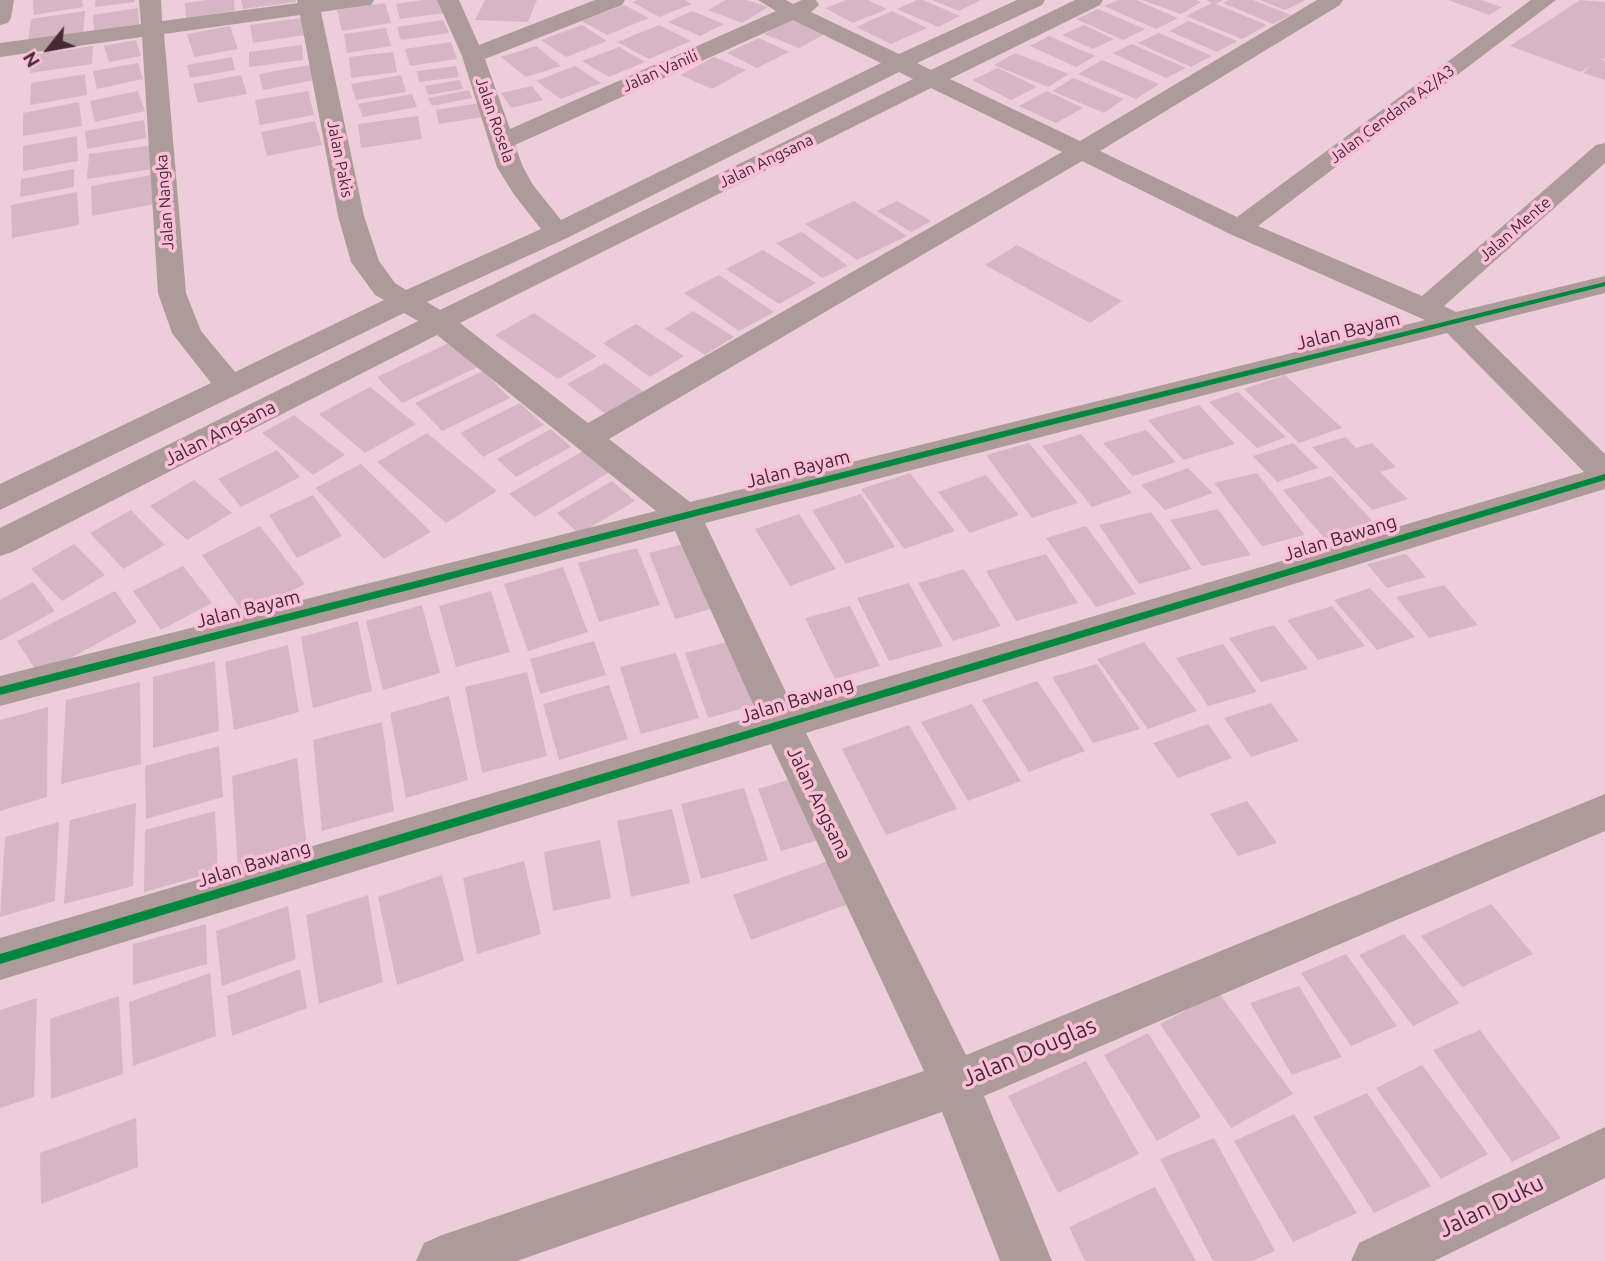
<!DOCTYPE html>
<style>
body{margin:0}
#map{position:relative;width:1605px;height:1261px;overflow:hidden;background:#eecdda;font-family:Ubuntu,sans-serif}
canvas{display:block}
.north{position:absolute;left:14px;top:14px;width:70px;height:70px;-webkit-text-stroke:5px #fbc0d7;paint-order:stroke;rotate:239deg;font-size:19px;font-weight:700;line-height:28px;text-align:center;color:#462935}
.north::after{content:'';display:block;margin:auto;width:24px;height:32px;background:#462935;clip-path:polygon(50% 0,100% 100%,50% 72%,0 100%)}
</style>
<div id="map">
<canvas width="1605" height="1261"></canvas>
<div class="north">N</div>
</div>
<script>
const c = document.querySelector('canvas').getContext('2d');
c.lineJoin = 'round';
function paint(path, color) {
  c.fillStyle = color;
  c.fill(path, 'evenodd');
}
function toPath(rows) {
  const path = new Path2D();
  for (const r of rows) {
    path.moveTo(r[0], r[1]);
    for (let i = 2; i < r.length; i += 2) path.lineTo(r[i], r[i + 1]);
  }
  return path;
}
function label(font, color, halo, rows, align = 'center') {
  c.font = font + ' Ubuntu,sans-serif';
  c.lineWidth = 7;
  c.setLineDash([]);
  c.textBaseline = 'middle';
  c.strokeStyle = halo;
  c.fillStyle = color;
  for (const [text, x, y, turn = 0] of rows) {
    c.save();
    c.translate(x, y);
    c.rotate((+turn || 0) * Math.PI / 180);
    c.textAlign = isNaN(turn) ? turn : align;
    if (halo) c.strokeText(text, 0, 0);
    c.fillText(text, 0, 0);
    c.restore();
  }
}
const building = toPath([
 [33,0,82,0,83,7,34,15],
 [96,0,135,0,135,2,95,7],
 [207,0,234,0,235,11,186,18,185,3],
 [241,0,296,0,296,2,243,9],
 [423,0,441,0,445,13,400,19,396,4],
 [485,0,537,0,528,22,475,20],
 [637,0,685,0,692,4,659,17,632,2],
 [726,0,747,0,768,7,742,23,708,10],
 [846,0,868,0,887,9,853,23,825,8],
 [917,0,923,0,960,16,938,27,897,9],
 [932,0,981,0,959,11],
 [1118,0,1136,0,1178,18,1156,29,1104,6],
 [1142,0,1196,0,1201,2,1181,14],
 [1206,0,1223,0,1216,4,1267,25,1242,39,1186,16,1212,3],
 [1229,0,1253,0,1291,15,1273,24,1223,3],
 [1260,0,1306,0,1285,10],
 [1448,0,1481,0,1502,7,1489,15],
 [1580,0,1605,2,1605,59,1599,59,1605,61,1605,80,1583,73,1591,65,1581,72,1510,46],
 [385,3,391,23,342,31,337,10],
 [624,5,649,18,607,35,582,21],
 [138,8,139,24,94,31,93,15],
 [1098,9,1145,29,1123,40,1076,19],
 [85,11,83,34,28,41,31,19],
 [692,11,724,24,700,36,668,22],
 [892,11,927,28,891,44,856,27],
 [301,18,305,35,253,43,250,25],
 [791,19,827,33,799,48,764,34],
 [443,20,449,33,401,40,397,27],
 [1189,21,1237,41,1217,52,1169,31],
 [582,25,607,41,566,57,541,40],
 [659,25,691,41,649,59,617,42],
 [1084,25,1114,39,1093,49,1062,35],
 [230,26,238,49,194,57,187,34],
 [386,28,391,46,347,53,344,34],
 [1159,33,1212,56,1191,67,1138,43],
 [1049,36,1095,56,1076,67,1030,46],
 [759,38,789,52,757,68,727,53],
 [136,40,141,56,109,62,104,46],
 [451,42,457,59,410,66,405,49],
 [1132,44,1186,68,1166,78,1112,53],
 [302,45,303,60,249,67,249,52],
 [93,46,92,64,30,73,32,55],
 [536,46,561,66,526,77,501,57],
 [619,47,645,62,609,77,582,61],
 [393,52,397,72,351,78,349,57],
 [1015,53,1069,74,1048,87,994,65],
 [232,57,235,70,190,78,187,65],
 [714,57,746,70,712,89,680,75],
 [1102,60,1159,84,1136,99,1078,74],
 [138,63,143,79,97,89,93,71],
 [309,65,315,80,263,90,259,74],
 [456,66,459,77,419,82,417,71],
 [575,66,601,83,561,99,536,81],
 [998,68,1037,87,1011,100,972,80],
 [85,74,87,95,30,105,31,83],
 [241,75,247,94,198,103,193,84],
 [401,75,406,92,356,100,351,84],
 [1073,78,1124,99,1104,113,1052,91],
 [460,80,463,89,428,95,425,86],
 [532,86,543,100,511,108,501,93],
 [469,90,472,98,432,106,428,98],
 [138,91,145,111,95,122,90,101],
 [308,91,314,115,260,125,255,100],
 [1047,91,1083,108,1056,123,1019,106],
 [412,94,417,107,363,117,358,104],
 [79,102,82,126,23,136,23,113],
 [479,103,483,117,439,124,436,110],
 [418,116,422,139,361,148,358,124],
 [144,120,146,138,87,149,85,131],
 [315,121,322,145,267,156,261,132],
 [77,136,78,161,23,171,23,146],
 [154,145,153,169,87,179,89,154],
 [74,169,74,187,20,197,21,179],
 [151,175,154,204,92,216,91,186],
 [77,192,79,225,12,238,11,205],
 [854,201,907,236,857,260,805,224],
 [897,201,931,221,911,232,877,211],
 [802,232,848,266,822,278,776,243],
 [1017,245,1122,301,1090,323,985,265],
 [763,250,816,283,779,304,726,269],
 [719,275,774,312,739,331,684,293],
 [693,311,734,337,705,355,665,329],
 [534,313,597,356,558,379,495,335],
 [636,324,684,356,650,377,603,343],
 [453,341,480,366,402,403,377,377],
 [605,363,644,392,607,415,567,384],
 [483,371,510,398,442,431,415,403],
 [1285,375,1342,428,1299,443,1244,389],
 [370,387,416,424,365,453,319,414],
 [1238,392,1286,437,1257,448,1209,402],
 [520,403,544,425,483,457,460,433],
 [1199,405,1235,444,1183,460,1148,420],
 [294,415,345,455,313,475,262,433],
 [551,429,571,447,516,477,497,459],
 [1146,430,1176,462,1133,476,1103,443],
 [427,433,497,491,446,523,377,462],
 [1081,434,1132,493,1092,507,1042,446],
 [1346,437,1356,448,1372,443,1396,467,1380,472,1408,499,1372,510,1312,447],
 [1029,443,1078,503,1032,518,986,455],
 [1293,443,1318,468,1277,482,1253,456],
 [277,450,300,477,241,507,218,479],
 [583,451,610,472,535,517,509,494],
 [361,464,431,532,384,559,315,488],
 [1188,468,1213,493,1165,510,1141,485],
 [910,473,955,531,904,549,861,489],
 [1257,473,1305,535,1262,546,1214,483],
 [986,475,1019,515,970,533,938,492],
 [1331,476,1375,524,1325,539,1283,490],
 [194,480,232,513,187,540,150,506],
 [612,481,635,501,579,534,557,513],
 [861,494,895,547,846,564,812,510],
 [313,495,342,536,297,558,269,515],
 [1218,509,1251,555,1202,566,1170,520],
 [131,510,165,545,123,569,90,533],
 [1151,512,1192,569,1139,584,1099,525],
 [799,514,836,569,790,586,755,529],
 [260,526,305,584,245,615,202,555],
 [1086,526,1136,594,1096,607,1046,538],
 [687,543,715,608,675,619,649,553],
 [74,544,105,575,62,601,31,569],
 [637,548,660,605,599,622,578,563],
 [1046,554,1078,603,1016,621,986,571],
 [1406,554,1426,577,1387,588,1367,564],
 [183,566,212,603,161,630,133,591],
 [563,567,588,632,528,651,504,584],
 [964,569,1001,626,953,641,918,583],
 [33,582,55,611,0,641,0,600],
 [909,583,943,646,889,661,857,598],
 [1444,585,1478,625,1429,638,1396,597],
 [1370,588,1415,637,1377,650,1334,600],
 [115,591,137,622,39,675,17,641],
 [491,591,510,652,456,667,439,606],
 [422,605,440,673,383,690,366,621],
 [850,606,880,666,835,679,805,618],
 [1332,606,1365,646,1318,660,1287,620],
 [358,621,372,691,313,708,301,637],
 [1274,625,1308,669,1261,682,1229,638],
 [594,641,606,675,540,694,530,659],
 [731,641,755,705,708,718,685,653],
 [1144,642,1197,711,1148,729,1097,659],
 [1223,644,1257,692,1208,706,1176,658],
 [288,645,299,712,234,730,225,662],
 [676,653,699,718,641,734,620,667],
 [215,661,219,731,153,748,153,677],
 [1097,664,1140,729,1093,743,1052,677],
 [527,672,547,756,482,773,465,687],
 [1037,681,1085,751,1029,772,982,700],
 [140,682,141,764,61,784,66,700],
 [609,685,628,739,559,760,543,704],
 [449,696,468,780,406,798,390,713],
 [1271,703,1299,741,1251,757,1224,718],
 [972,704,1021,781,968,801,921,722],
 [48,707,47,797,0,811,0,720],
 [382,722,394,811,322,831,313,740],
 [1208,724,1232,758,1178,778,1153,743],
 [909,725,957,809,886,835,842,749],
 [219,746,223,797,146,819,145,766],
 [297,758,307,848,238,869,232,776],
 [805,775,829,837,781,851,758,789],
 [744,788,768,860,701,879,681,804],
 [1247,801,1277,843,1238,856,1210,814],
 [136,803,133,886,64,904,70,820],
 [672,809,690,883,631,897,617,821],
 [215,811,218,871,144,892,145,830],
 [59,822,55,901,0,917,5,837],
 [600,840,611,898,553,911,544,852],
 [524,861,541,934,477,954,463,878],
 [828,861,848,904,751,940,733,895],
 [442,875,464,961,397,985,378,897],
 [368,895,383,982,319,1004,306,915],
 [1491,904,1533,954,1462,987,1421,936],
 [288,906,296,959,222,986,216,931],
 [206,924,207,964,133,985,133,944],
 [1404,934,1459,1003,1413,1026,1359,955],
 [1346,954,1397,1026,1351,1046,1301,973],
 [300,969,307,1008,232,1036,227,996],
 [210,973,216,1036,133,1066,129,1002],
 [1299,986,1342,1057,1292,1075,1250,1003],
 [1219,993,1293,1094,1231,1128,1160,1024],
 [119,996,123,1074,51,1099,50,1019],
 [37,998,34,1097,0,1108,0,1010],
 [1480,1030,1561,1138,1512,1162,1433,1050],
 [1148,1033,1201,1117,1157,1141,1104,1055],
 [1086,1061,1139,1154,1058,1193,1008,1096],
 [1422,1065,1488,1154,1441,1179,1376,1088],
 [1367,1093,1431,1186,1374,1213,1313,1117],
 [1294,1114,1357,1213,1293,1242,1234,1141],
 [136,1118,138,1167,41,1204,40,1153],
 [1214,1138,1275,1251,1252,1261,1213,1261,1160,1159],
 [1155,1187,1196,1261,1085,1261,1069,1227]
]);
const minor = toPath([
 [0,0,14,0,11,18,8,23,0,25,0,0],
 [139,0,161,0,162,21,298,3,297,0,374,0,371,5,363,6,321,12,364,216,379,261,395,283,406,290,541,229,513,193,497,167,462,56,437,0,459,0,479,45,595,0,625,0,622,5,485,59,510,129,776,11,758,0,786,0,793,4,802,0,816,0,819,5,811,12,899,54,1017,0,1045,0,1042,5,917,63,931,70,1075,0,1103,0,1100,5,950,79,1080,141,1317,0,1343,0,1340,5,1100,151,1237,217,1531,0,1556,0,1258,226,1422,296,1596,145,1605,143,1605,163,1444,306,1456,312,1605,276,1605,293,1474,326,1605,454,1605,489,806,733,966,1055,1605,794,1605,831,984,1096,1052,1261,1000,1261,942,1112,517,1261,416,1261,424,1243,442,1235,924,1071,771,744,0,980,0,938,758,715,675,531,0,706,0,676,656,511,437,335,12,552,0,556,0,528,418,321,404,313,0,510,0,484,211,383,172,333,158,293,142,37,0,57,0,43,141,24,139,0],
 [300,15,338,216,351,262,375,295,384,300,235,372,201,331,186,293,164,34,300,15],
 [793,20,881,63,561,220,533,185,523,167,515,145,793,20],
 [899,72,913,79,440,310,427,302,567,238,899,72],
 [931,88,1062,152,588,423,460,323,931,88],
 [1082,161,1230,234,1425,320,690,502,609,439,1082,161],
 [1447,333,1584,472,792,705,705,523,1447,333],
 [1605,1127,1605,1178,1434,1261,1351,1261,1359,1243,1605,1127]
]);
const cycleway = toPath([
 [1605,282,1605,286,1043,427,0,695,0,687,1043,421,1605,282],
 [1605,474,1605,480,0,964,0,954,1605,474]
]);
const farStreetnames = [
 ["Jalan Vanili",660,71,-24],
 ["Jalan Cendana A2/A3",1392,114,-37],
 ["Jalan Rosela",495,120,71],
 ["Jalan Pakis",340,159,79],
 ["Jalan Angsana",766,161,-26],
 ["Jalan Nangka",165,202,-94],
 ["Jalan Mente",1515,229,-41]
];
const streetNames = [
 ["Jalan Bayam",1348,331,-14],
 ["Jalan Angsana",220,433,-27],
 ["Jalan Bayam",798,469,-14],
 ["Jalan Bawang",1340,538,-17],
 ["Jalan Bayam",248,609,-14],
 ["Jalan Bawang",797,700,-17],
 ["Jalan Angsana",819,803,64],
 ["Jalan Bawang",254,864,-17]
];
const nearStreetnames = [
 ["Jalan Douglas",1029,1052,-23],
 ["Jalan Duku",1491,1206,-26]
];
paint(building, '#d6b6c4');
paint(minor, '#ad9b99');
paint(cycleway, '#00873e');
label('16px', '#462935', '#fbc0d7', farStreetnames);
label('19px', '#462935', '#fbc0d7', streetNames);
label('23px', '#462935', '#fbc0d7', nearStreetnames);
</script>
